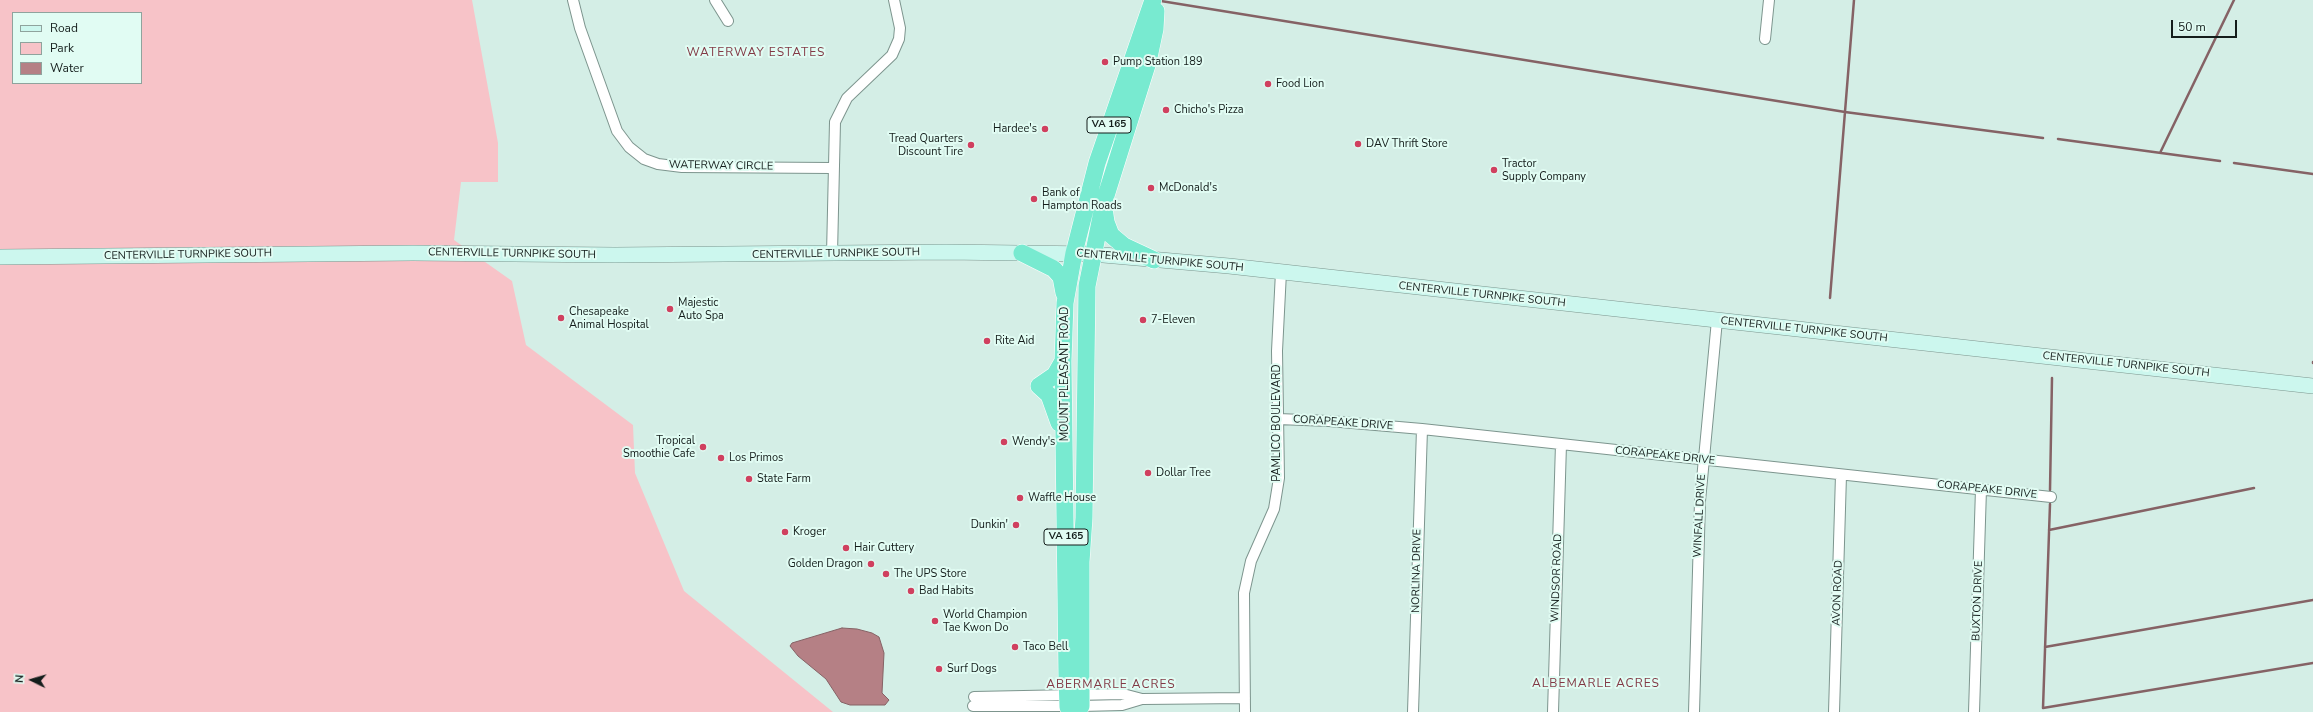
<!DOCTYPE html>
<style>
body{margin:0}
#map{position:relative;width:2313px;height:712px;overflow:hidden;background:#d4eee6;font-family:"Nunito Sans",sans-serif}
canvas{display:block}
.legend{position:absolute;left:12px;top:12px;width:130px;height:72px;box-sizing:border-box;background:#e1fcf3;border:1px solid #8fa39d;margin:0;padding:5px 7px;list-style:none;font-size:12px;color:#141d1b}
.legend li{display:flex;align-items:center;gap:8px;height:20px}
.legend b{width:20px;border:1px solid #8fa39d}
.north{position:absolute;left:12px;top:660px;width:40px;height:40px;-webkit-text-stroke:3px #e1fcf3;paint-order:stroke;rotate:275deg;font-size:11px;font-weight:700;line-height:16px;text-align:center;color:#141d1b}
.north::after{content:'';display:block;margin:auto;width:14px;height:18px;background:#141d1b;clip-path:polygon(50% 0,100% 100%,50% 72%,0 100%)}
.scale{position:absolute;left:2171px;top:20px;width:66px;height:18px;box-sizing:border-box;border:2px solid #141d1b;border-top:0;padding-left:5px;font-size:12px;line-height:14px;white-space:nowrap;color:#141d1b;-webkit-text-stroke:3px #e1fcf3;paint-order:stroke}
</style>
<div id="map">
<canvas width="2313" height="712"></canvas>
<ul class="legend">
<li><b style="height:5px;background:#ccf7ee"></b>Road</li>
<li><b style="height:11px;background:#f7c3c8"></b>Park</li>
<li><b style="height:11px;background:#b58085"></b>Water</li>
</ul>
<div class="north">N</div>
<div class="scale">50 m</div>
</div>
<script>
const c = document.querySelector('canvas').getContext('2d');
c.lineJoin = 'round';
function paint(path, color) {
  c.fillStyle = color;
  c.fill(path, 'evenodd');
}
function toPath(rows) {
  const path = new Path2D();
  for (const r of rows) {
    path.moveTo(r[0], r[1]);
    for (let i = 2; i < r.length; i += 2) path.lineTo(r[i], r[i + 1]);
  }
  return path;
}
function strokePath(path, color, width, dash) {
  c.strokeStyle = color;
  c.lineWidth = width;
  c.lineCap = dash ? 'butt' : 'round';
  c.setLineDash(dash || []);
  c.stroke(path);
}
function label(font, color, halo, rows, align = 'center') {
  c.font = font + ' "Nunito Sans",sans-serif';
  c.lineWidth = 4;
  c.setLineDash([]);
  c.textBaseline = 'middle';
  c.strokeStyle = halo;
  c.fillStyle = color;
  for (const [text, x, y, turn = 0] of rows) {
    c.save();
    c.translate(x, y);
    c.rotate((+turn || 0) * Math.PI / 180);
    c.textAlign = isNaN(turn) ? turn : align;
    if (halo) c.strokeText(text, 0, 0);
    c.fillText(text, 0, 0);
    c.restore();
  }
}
const green = toPath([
 [0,0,472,0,498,143,498,182,461,182,454,240,512,281,526,345,633,425,635,473,684,591,833,712,0,712],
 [13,13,141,13,141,83,13,83]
]);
const water = toPath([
 [842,628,857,629,872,633,879,637,884,653,882,693,889,700,885,705,850,705,841,702,826,679,798,656,790,646,792,643,842,628]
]);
const stream = toPath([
 [1161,1,1845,112,2043,138],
 [2058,139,2220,161],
 [2160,153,2234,0],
 [2234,163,2313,174],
 [1830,298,1854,0],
 [2313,363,2313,362],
 [2050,490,2052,378],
 [2050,504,2043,708,2313,663],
 [2049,530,2254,488],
 [2045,647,2313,600]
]);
const minor = toPath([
 [573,0,580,28,617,131,629,147,644,159,658,164,682,167,832,168],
 [715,0,728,21],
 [1765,39,1769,0],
 [832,254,835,122,847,98,892,55,899,39,900,28,894,0],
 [1278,419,1329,421,1422,429,2051,497],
 [974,697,1123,694,1142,699],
 [973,706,1081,706,1122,705,1142,699,1245,698],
 [1245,712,1244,593,1251,561,1274,509,1279,478,1277,351,1281,272],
 [1413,712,1422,429],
 [1553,712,1561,444],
 [1694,712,1700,501,1717,320],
 [1834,712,1841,475],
 [1974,712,1981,489]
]);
const secondary = toPath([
 [0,257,413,253,615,255,946,252,1092,254,1229,266,2313,386]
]);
const trunk = toPath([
 [1104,208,1106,222,1111,235,1124,246,1154,260],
 [1022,253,1054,269,1061,277,1064,293],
 [1059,423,1049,395,1039,386,1055,375,1063,361],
 [1072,712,1068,707,1067,678,1063,361,1065,303,1074,253,1097,163,1153,0],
 [1078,712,1081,706,1081,562,1084,518,1087,286,1104,202,1148,62,1155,29,1156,11]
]);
const markers = [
 [1105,62,4,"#d0405f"],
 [1268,84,4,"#d0405f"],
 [1166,110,4,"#d0405f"],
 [1045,129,4,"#d0405f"],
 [1358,144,4,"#d0405f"],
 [971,145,4,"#d0405f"],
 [1494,170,4,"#d0405f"],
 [1151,188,4,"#d0405f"],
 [1034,199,4,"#d0405f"],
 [670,309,4,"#d0405f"],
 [561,318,4,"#d0405f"],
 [1143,320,4,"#d0405f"],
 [987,341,4,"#d0405f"],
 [1004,442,4,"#d0405f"],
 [703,447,4,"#d0405f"],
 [721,458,4,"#d0405f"],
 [1148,473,4,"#d0405f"],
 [749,479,4,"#d0405f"],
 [1020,498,4,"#d0405f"],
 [1016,525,4,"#d0405f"],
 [785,532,4,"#d0405f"],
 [846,548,4,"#d0405f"],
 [871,564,4,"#d0405f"],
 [886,574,4,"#d0405f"],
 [911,591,4,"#d0405f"],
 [935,621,4,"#d0405f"],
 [1015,647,4,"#d0405f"],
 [939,669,4,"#d0405f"]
];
const shields = [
 [1109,125,44],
 [1066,537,44]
];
const shieldNames = [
 ["VA 165",1109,125],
 ["VA 165",1066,537]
];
const poiNames = [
 ["Pump Station 189",1113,62],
 ["Food Lion",1276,84],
 ["Chicho's Pizza",1174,110],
 ["Hardee's",1037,129,"right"],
 ["Tread Quarters",963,139,"right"],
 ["Discount Tire",963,152,"right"],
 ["DAV Thrift Store",1366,144],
 ["Tractor",1502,164],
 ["Supply Company",1502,177],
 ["McDonald's",1159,188],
 ["Bank of",1042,193],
 ["Hampton Roads",1042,206],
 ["Majestic",678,303],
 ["Auto Spa",678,316],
 ["Chesapeake",569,312],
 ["Animal Hospital",569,325],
 ["7-Eleven",1151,320],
 ["Rite Aid",995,341],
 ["Tropical",695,441,"right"],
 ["Smoothie Cafe",695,454,"right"],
 ["Wendy's",1012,442],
 ["Los Primos",729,458],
 ["Dollar Tree",1156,473],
 ["State Farm",757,479],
 ["Waffle House",1028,498],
 ["Dunkin'",1008,525,"right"],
 ["Kroger",793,532],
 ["Hair Cuttery",854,548],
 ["Golden Dragon",863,564,"right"],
 ["The UPS Store",894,574],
 ["Bad Habits",919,591],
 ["World Champion",943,615],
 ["Tae Kwon Do",943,628],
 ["Taco Bell",1023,647],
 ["Surf Dogs",947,669]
];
const streetNames = [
 ["WATERWAY CIRCLE",721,166,1],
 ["CENTERVILLE TURNPIKE SOUTH",512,254,1],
 ["CENTERVILLE TURNPIKE SOUTH",836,254,-1],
 ["CENTERVILLE TURNPIKE SOUTH",188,255,-1],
 ["CENTERVILLE TURNPIKE SOUTH",1160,261,5],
 ["CENTERVILLE TURNPIKE SOUTH",1482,295,6],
 ["CENTERVILLE TURNPIKE SOUTH",1804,330,6],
 ["CENTERVILLE TURNPIKE SOUTH",2126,365,6],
 ["MOUNT PLEASANT ROAD",1065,374,-90],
 ["PAMLICO BOULEVARD",1277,423,-90],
 ["CORAPEAKE DRIVE",1343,423,4],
 ["CORAPEAKE DRIVE",1665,456,6],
 ["CORAPEAKE DRIVE",1987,490,6],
 ["WINFALL DRIVE",1700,516,-87],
 ["NORLINA DRIVE",1417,571,-89],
 ["WINDSOR ROAD",1557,578,-88],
 ["AVON ROAD",1838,593,-88],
 ["BUXTON DRIVE",1978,601,-88]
];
const neighbourhoodNames = [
 ["WATERWAY ESTATES",756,53],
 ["ALBEMARLE ACRES",1596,684],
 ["ABERMARLE ACRES",1111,685]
];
paint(green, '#f7c3c8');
paint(water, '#b58085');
strokePath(water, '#856265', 1);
strokePath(stream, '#856265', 2.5);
strokePath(minor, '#7d958e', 12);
strokePath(secondary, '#7d958e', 16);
strokePath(trunk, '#fff', 18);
strokePath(minor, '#fff', 10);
strokePath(secondary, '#ccf7ee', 15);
strokePath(trunk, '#78ead0', 17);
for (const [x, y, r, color] of markers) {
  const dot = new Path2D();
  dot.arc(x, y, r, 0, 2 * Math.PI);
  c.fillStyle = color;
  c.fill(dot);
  strokePath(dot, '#e1fcf3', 1.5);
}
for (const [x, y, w] of shields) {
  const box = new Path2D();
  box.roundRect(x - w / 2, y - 8, w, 16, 3);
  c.fillStyle = '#e1fcf3';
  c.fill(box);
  strokePath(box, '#141d1b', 1);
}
label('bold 10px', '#141d1b', null, shieldNames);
label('11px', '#141d1b', '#e1fcf3', poiNames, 'left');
label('11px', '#141d1b', '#e1fcf3', streetNames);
c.letterSpacing = '1px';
label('12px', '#823945', '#e1fcf3', neighbourhoodNames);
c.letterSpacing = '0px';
</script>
